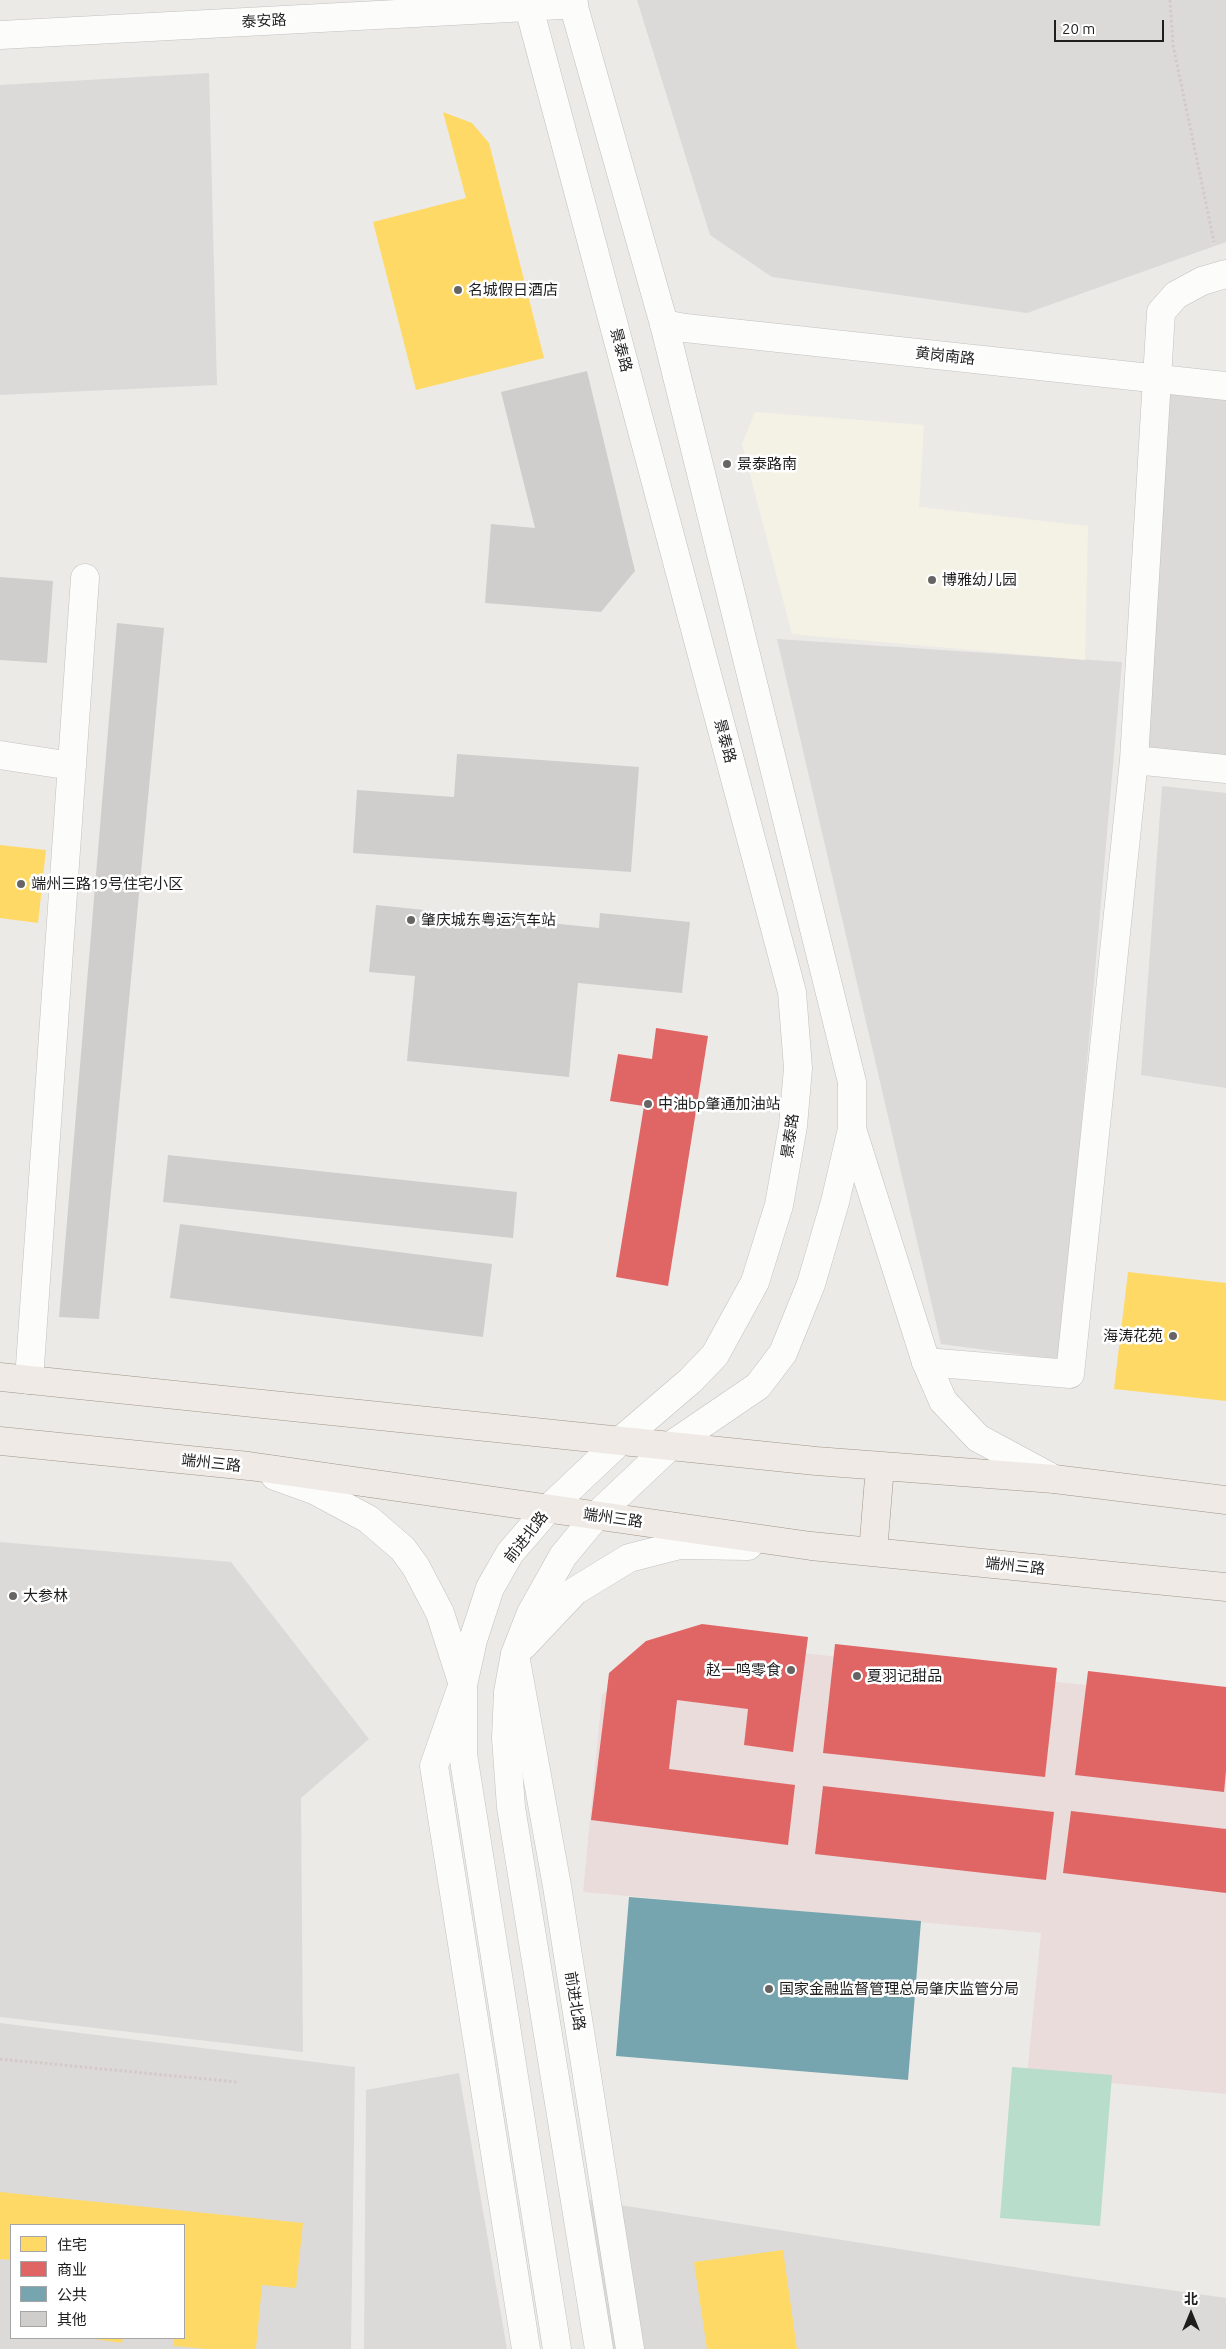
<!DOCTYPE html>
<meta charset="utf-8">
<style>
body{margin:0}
#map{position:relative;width:1226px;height:2349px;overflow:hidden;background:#eceae7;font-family:Ubuntu,"Noto Sans SC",sans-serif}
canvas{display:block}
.legend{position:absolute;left:10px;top:2224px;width:175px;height:115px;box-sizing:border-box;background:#fff;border:1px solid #a5a5a5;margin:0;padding:6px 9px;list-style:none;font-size:15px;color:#1e1e1e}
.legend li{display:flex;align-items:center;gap:10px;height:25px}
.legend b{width:25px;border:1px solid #a5a5a5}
.north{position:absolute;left:1166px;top:2289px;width:50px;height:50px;-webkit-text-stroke:4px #fff;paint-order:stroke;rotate:0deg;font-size:14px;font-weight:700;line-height:20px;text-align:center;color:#1e1e1e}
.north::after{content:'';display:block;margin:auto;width:18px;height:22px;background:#1e1e1e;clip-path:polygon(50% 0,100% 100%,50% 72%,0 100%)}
.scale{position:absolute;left:1054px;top:20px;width:110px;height:22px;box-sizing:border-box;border:2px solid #1e1e1e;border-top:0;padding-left:6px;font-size:15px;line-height:18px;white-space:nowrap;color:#1e1e1e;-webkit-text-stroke:4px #fff;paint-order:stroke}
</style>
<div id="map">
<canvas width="1226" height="2349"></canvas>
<ul class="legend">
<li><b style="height:14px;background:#ffd966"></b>住宅</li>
<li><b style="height:14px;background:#e06666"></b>商业</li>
<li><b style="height:14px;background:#76a5af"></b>公共</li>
<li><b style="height:14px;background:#d0cecd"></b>其他</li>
</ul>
<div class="north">北</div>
<div class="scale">20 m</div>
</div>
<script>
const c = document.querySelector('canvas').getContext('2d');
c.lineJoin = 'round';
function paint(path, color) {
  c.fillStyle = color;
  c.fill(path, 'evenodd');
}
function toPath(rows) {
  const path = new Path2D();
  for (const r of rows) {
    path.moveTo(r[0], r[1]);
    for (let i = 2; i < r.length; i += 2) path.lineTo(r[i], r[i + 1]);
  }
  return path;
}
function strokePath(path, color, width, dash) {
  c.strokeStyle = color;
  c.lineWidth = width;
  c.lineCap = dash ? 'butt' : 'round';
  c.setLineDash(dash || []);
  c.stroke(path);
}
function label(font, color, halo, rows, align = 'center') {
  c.font = font + ' Ubuntu,"Noto Sans SC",sans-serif';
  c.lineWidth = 5;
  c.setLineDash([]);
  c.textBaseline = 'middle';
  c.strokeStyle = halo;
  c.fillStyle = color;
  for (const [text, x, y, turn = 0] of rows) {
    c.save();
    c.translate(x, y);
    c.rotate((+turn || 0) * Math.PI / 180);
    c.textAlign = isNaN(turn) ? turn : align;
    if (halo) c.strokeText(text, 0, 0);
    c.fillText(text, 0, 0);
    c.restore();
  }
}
const residential = toPath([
 [637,0,1226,0,1226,242,1027,313,772,277,710,235],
 [209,73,217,385,0,395,0,85],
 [1157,379,1226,386,1226,769,1134,760],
 [777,639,1122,662,1061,1360,941,1344],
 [1162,786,1226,793,1226,1088,1141,1075],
 [0,1542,231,1562,369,1739,301,1798,303,2052,0,2017],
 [0,2023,355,2067,351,2349,0,2349],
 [11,2225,184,2225,184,2338,11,2338],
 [459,2073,507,2349,364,2349,366,2090],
 [582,2199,1071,2276,1226,2298,1226,2349,607,2349]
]);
const commercial = toPath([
 [698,1641,1226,1701,1226,2094,1027,2075,1041,1933,583,1892,602,1695,642,1659]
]);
const education = toPath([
 [755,412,924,425,919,507,1088,526,1085,660,792,634,742,444]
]);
const pitch = toPath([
 [1012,2067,1112,2075,1100,2226,1000,2218]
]);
const homes = toPath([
 [443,112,472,123,489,143,544,358,416,390,373,222,466,198],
 [0,845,46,850,38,923,0,918],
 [1128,1272,1226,1283,1226,1401,1114,1389],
 [0,2192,303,2223,296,2288,262,2285,256,2349,208,2349,173,2346,174,2338,184,2338,184,2225,11,2225,11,2260,0,2259],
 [783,2250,797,2349,707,2349,694,2262],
 [88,2338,123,2338,122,2343]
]);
const shops = toPath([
 [656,1028,708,1036,668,1286,616,1277,644,1106,610,1101,618,1054,652,1059],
 [702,1624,808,1637,793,1752,744,1745,748,1709,677,1700,669,1769,795,1785,788,1845,591,1820,609,1673,646,1641],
 [835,1644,1057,1668,1045,1777,823,1753],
 [1088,1671,1226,1687,1226,1771,1224,1792,1075,1775],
 [823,1786,1054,1812,1046,1880,815,1854],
 [1071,1811,1226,1829,1226,1893,1063,1873]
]);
const public = toPath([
 [629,1897,921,1921,908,2080,616,2056]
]);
const building = toPath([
 [587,371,635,571,601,612,485,603,491,524,535,528,501,392],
 [0,577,53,581,47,663,0,660],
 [117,623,164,628,99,1319,59,1317],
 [457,754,639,767,631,872,353,853,357,790,454,797],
 [376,905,599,928,600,913,690,922,682,993,578,983,569,1077,407,1061,415,976,369,972],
 [168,1155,517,1192,513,1238,163,1202],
 [180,1224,492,1264,483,1337,170,1298]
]);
const path = toPath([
 [1170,0,1173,45,1214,242],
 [0,2059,237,2082]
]);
const minor = toPath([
 [0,35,528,7],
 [664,324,685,328,1226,386],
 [0,755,72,766],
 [1134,760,1226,769],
 [926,1362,1070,1374,1134,760,1161,312,1176,295,1202,281,1226,274],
 [29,1380,85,578],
 [515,1655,557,1886,630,2349],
 [461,1689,434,1766,526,2349]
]);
const tertiary = toPath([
 [527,0,792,992,798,1068,793,1126,779,1205,755,1282,715,1355,691,1380,620,1441,548,1509,510,1553,490,1588,473,1640,463,1685,463,1754,557,2349],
 [572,0,664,324,852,1082,852,1129,835,1202,811,1284,783,1353,758,1386,670,1446,597,1515,563,1556,531,1613,515,1654,508,1692,506,1738,511,1807,599,2349],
 [528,7,574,4],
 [852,1129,926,1362,943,1401,978,1438,1054,1479],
 [275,1476,314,1490,368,1519,403,1549,416,1567,440,1613,463,1685],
 [523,1646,575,1591,629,1558,680,1545,748,1546]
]);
const primary = toPath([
 [0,1377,816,1461,1054,1479,1226,1500],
 [0,1441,249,1466,811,1546,1226,1587],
 [873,1552,880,1466]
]);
const markers = [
 [458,290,5,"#666564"],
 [727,464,5,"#666564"],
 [932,580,5,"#666564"],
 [21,884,5,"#666564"],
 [411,920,5,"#666564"],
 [648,1104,5,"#666564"],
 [1173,1336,5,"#666564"],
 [13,1596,5,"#666564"],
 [791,1670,5,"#666564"],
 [857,1676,5,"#666564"],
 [769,1989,5,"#666564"]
];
const streetNames = [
 ["泰安路",264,21,-3],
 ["景泰路",621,350,75],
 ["黄岗南路",945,356,6],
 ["景泰路",725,741,75],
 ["景泰路",790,1136,-82],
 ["端州三路",211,1463,6],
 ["端州三路",613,1518,8],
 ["前进北路",526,1537,-52],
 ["端州三路",1015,1566,6],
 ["前进北路",575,2001,81]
];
const poiNames = [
 ["名城假日酒店",468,290],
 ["景泰路南",737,464],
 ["博雅幼儿园",942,580],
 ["端州三路19号住宅小区",31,884],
 ["肇庆城东粤运汽车站",421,920],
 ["中油bp肇通加油站",658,1104],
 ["海涛花苑",1163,1336,"right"],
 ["大参林",23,1596],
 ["赵一鸣零食",781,1670,"right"],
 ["夏羽记甜品",867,1676],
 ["国家金融监督管理总局肇庆监管分局",779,1989]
];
paint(residential, '#dbdad8');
paint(commercial, '#e9dcdb');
paint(education, '#f4f2e4');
paint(pitch, '#b8ddca');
paint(homes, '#ffd966');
paint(shops, '#e06666');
paint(public, '#76a5af');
paint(building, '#d0cecd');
strokePath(minor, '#c2c1bf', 29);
strokePath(tertiary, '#c2c1bf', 29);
strokePath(primary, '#a09587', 29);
strokePath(path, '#d5c9c8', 3, [2.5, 2.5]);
strokePath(minor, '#fcfcfb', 28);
strokePath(tertiary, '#fcfcfb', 28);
strokePath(primary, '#efeae5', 28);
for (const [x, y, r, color] of markers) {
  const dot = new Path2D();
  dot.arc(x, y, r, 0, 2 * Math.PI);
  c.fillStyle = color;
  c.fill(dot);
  strokePath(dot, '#fff', 2);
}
label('15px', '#1e1e1e', '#fff', streetNames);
label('15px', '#1e1e1e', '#fff', poiNames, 'left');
</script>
